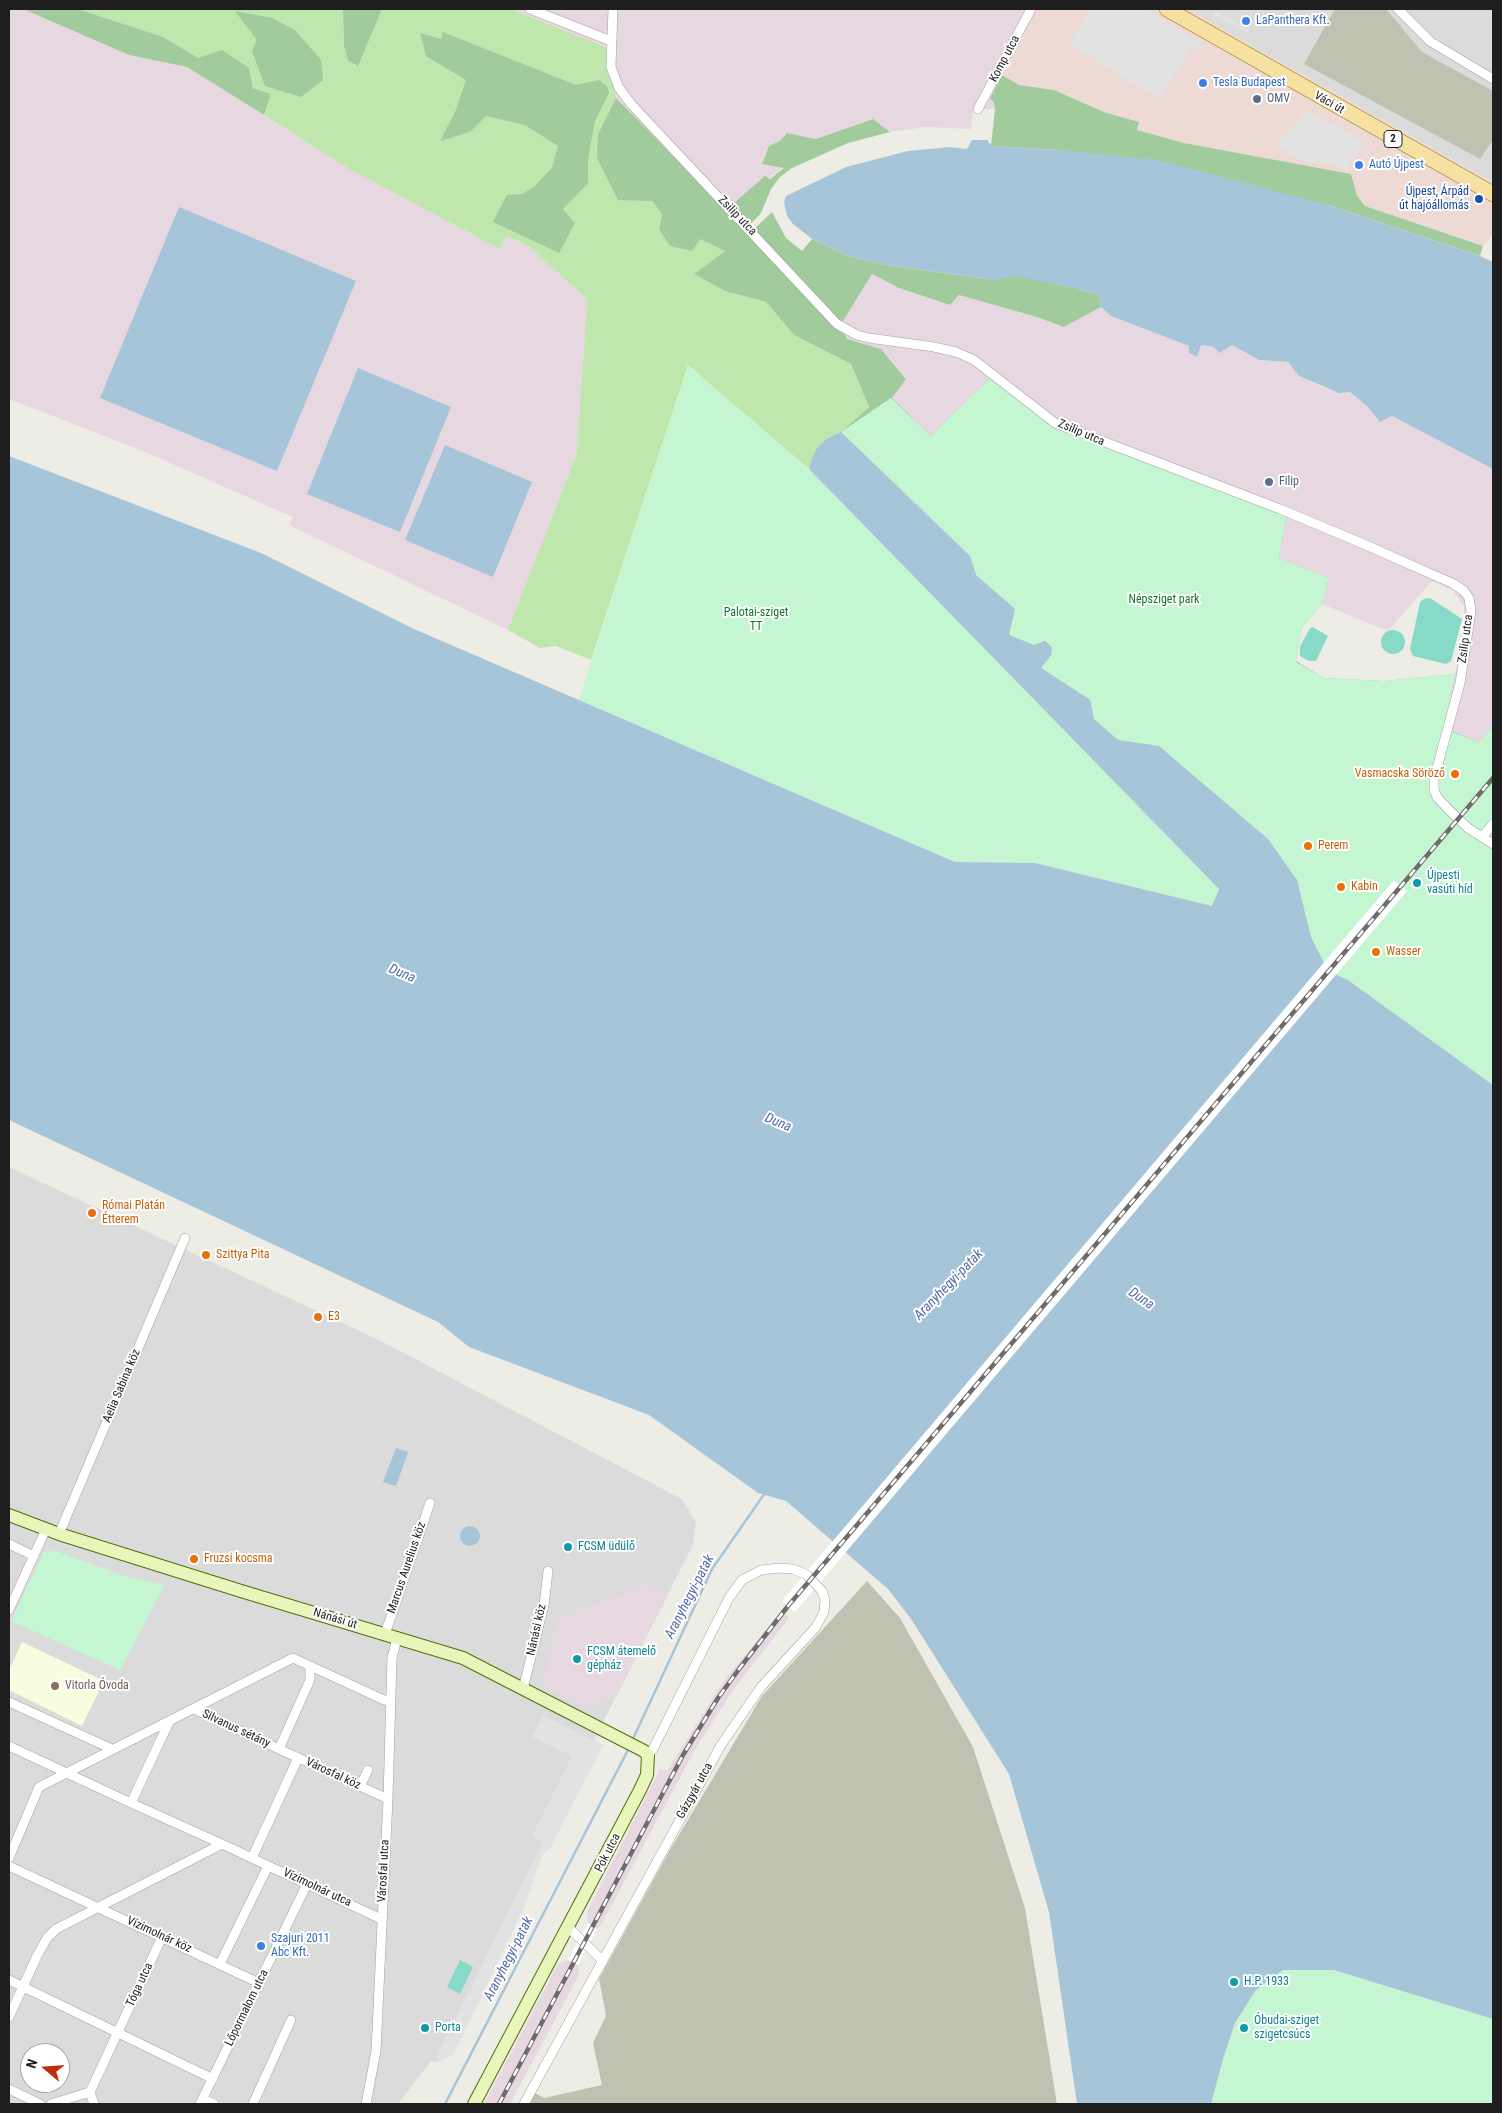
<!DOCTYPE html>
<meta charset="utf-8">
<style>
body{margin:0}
#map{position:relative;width:1502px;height:2113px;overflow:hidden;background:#eeede5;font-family:"Roboto Condensed",sans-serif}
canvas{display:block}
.frame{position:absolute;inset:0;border:10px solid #1e1e1e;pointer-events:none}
.north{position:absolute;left:20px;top:2043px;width:50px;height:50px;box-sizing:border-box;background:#fff;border:1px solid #a5a5a5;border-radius:50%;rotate:288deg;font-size:14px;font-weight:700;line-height:20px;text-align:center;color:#1e1e1e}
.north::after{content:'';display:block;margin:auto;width:18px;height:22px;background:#c02d0c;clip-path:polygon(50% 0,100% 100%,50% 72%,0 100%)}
</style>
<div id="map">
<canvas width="1502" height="2113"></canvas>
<div class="frame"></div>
<div class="north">N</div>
</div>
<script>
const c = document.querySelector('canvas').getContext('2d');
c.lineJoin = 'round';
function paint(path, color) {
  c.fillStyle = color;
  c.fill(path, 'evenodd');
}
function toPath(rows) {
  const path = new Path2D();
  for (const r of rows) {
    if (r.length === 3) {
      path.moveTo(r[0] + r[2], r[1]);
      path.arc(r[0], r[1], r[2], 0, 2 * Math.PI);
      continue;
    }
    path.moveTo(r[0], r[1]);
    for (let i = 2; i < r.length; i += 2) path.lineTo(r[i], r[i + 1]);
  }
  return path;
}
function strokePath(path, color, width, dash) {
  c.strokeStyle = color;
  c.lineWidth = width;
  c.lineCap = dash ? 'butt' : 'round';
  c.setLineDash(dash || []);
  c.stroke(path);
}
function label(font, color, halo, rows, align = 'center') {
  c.font = font + ' "Roboto Condensed",sans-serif';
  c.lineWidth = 4;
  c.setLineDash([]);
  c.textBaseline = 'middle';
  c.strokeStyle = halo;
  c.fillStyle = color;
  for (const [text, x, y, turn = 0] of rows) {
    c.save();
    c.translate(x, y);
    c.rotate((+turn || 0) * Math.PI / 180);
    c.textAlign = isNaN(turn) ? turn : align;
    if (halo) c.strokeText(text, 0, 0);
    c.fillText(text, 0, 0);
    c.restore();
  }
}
const residential = toPath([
 [1187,9,1493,9,1493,182,1214,25],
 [9,1167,381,1341,682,1499,696,1522,693,1545,594,1740,603,1745,550,1848,542,1855,525,1905,453,2055,437,2062,431,2061,398,2104,9,2104],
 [30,2053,60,2053,60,2083,30,2083]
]);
const commercial = toPath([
 [1037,9,1187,9,1493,182,1493,235,1483,246,1365,206,1357,196,1350,174,1184,143,1136,130,1139,122,1104,112,1054,90,1019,85,1002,75]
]);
const industrial = toPath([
 [9,9,23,9,129,55,187,67,349,169,500,249,506,236,527,245,587,299,577,453,508,630,289,525,293,517,138,449,9,399],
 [511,9,1037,9,990,99,994,102,995,109,973,109,971,129,926,127,890,132,873,119,816,139,787,133,780,141,769,146,762,164,784,167,726,210,616,98,604,47],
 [872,274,899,288,950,305,959,295,1037,317,1064,327,1101,307,1111,316,1189,346,1197,357,1201,345,1214,347,1232,345,1259,360,1288,362,1299,376,1324,388,1350,392,1367,406,1380,421,1392,416,1493,469,1493,726,1479,742,1444,729,1464,629,1464,606,1453,591,1432,581,1388,631,1322,604,1329,578,1279,558,930,436,891,398,906,378,881,349,847,339,840,326],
 [648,1585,668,1595,618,1693,587,1707,543,1685,558,1618],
 [782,1611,789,1618,736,1686,697,1746,601,1925,597,1929,588,1923,587,1912,660,1769,667,1771,725,1679],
 [568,1960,578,1965,579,1975,510,2104,484,2104,558,1964]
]);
const education = toPath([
 [22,1642,104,1681,82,1726,9,1690,9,1665,11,1666]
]);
const construction = toPath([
 [1335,9,1386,9,1422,52,1493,91,1493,140,1480,159,1304,64],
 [867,1581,900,1618,973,1747,1025,1908,1057,2104,529,2104,535,2093,544,2098,602,2085,593,2043,606,2016,599,1979,670,1850,762,1696]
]);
const grass = toPath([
 [78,9,343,9,344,46,348,61,357,66,382,9,511,9,605,47,616,98,598,134,662,214,659,229,699,238,725,251,694,274,725,291,766,302,794,335,851,364,869,407,841,432,826,439,817,448,812,458,809,469,688,365,591,660,556,646,540,648,508,630,577,453,587,299,527,245,506,236,500,249,349,169,264,115,271,94,253,88,249,68,198,59,163,37]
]);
const forest = toPath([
 [23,9,78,9,163,37,198,58,222,50,249,68,253,88,271,94,264,115,187,67,129,55],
 [343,9,382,9,358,66,348,61,344,46],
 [235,11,272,18,295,30,321,60,323,80,301,97,265,86,252,51,257,40],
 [443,32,576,85,599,80,607,86,609,93,595,121,588,159,588,183,563,209,575,223,559,253,493,222,507,195,522,194,534,187,552,168,558,146,525,125,486,116,470,132,440,141,456,110,466,80,426,56,420,33,441,39],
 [1002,75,1019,85,1054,90,1104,112,1139,122,1137,130,1184,143,1351,174,1357,196,1365,206,1483,246,1480,256,1328,205,1058,150,991,146,995,109,994,102,990,99],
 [616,98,726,210,765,176,770,179,784,168,762,164,769,146,780,141,787,133,816,139,873,119,890,132,848,143,792,168,780,177,771,189,761,213,749,226,753,230,772,212,786,238,802,251,812,239,848,256,887,265,994,280,1013,275,1076,288,1098,295,1101,307,1064,327,1037,317,959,295,950,305,899,288,872,274,840,326,847,339,881,349,906,379,892,398,931,436,993,375,1055,423,1286,517,1279,558,1329,578,1322,604,1302,627,1296,661,1324,678,1384,681,1455,674,1444,728,1479,742,1493,726,1493,756,1316,906,1159,746,1118,740,1041,668,1051,654,1052,648,1034,645,1009,635,1015,609,976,575,970,555,841,432,869,407,851,364,794,335,766,302,725,291,694,274,725,251,700,239,692,251,670,246,659,229,662,214,652,201,618,200,597,158,598,134]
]);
const park = toPath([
 [688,365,809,469,1219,889,1212,906,1035,863,955,862,579,700],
 [993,375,1055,423,1197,477,1286,517,1279,558,1329,578,1322,604,1302,627,1296,662,1324,678,1384,681,1455,674,1444,729,1479,742,1493,726,1493,1085,1348,980,1328,971,1311,937,1297,880,1159,746,1118,740,1093,719,1090,700,1041,668,1051,655,1052,648,1045,641,1034,645,1009,635,1015,609,976,575,970,555,841,432,891,398,931,436],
 [55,1551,125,1576,165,1585,120,1670,11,1621,44,1552],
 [1283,1970,1334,1970,1493,2019,1493,2104,1211,2104,1223,2059,1235,2023,1256,1990]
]);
const pitch = toPath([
 [1430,598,1462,619,1451,661,1446,664,1413,656,1410,649,1420,602,1424,599],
 [1313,627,1328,636,1316,661,1309,661,1300,656,1300,647,1310,628],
 [1393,642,12],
 [460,1960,473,1967,460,1994,447,1987]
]);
const parking = toPath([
 [1090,9,1145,9,1206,46,1203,52,1192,46,1160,99,1069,44],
 [1215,11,1250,30,1248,33,1213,15],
 [1307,110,1365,143,1346,170,1327,162,1317,161,1311,165,1276,145],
 [543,1715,603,1745,550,1848,542,1855,525,1905,453,2055,437,2062,439,2051,543,1842,532,1836,572,1756,532,1737]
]);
const water = toPath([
 [972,140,987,140,992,146,1058,150,1158,160,1328,205,1480,256,1493,262,1493,469,1392,416,1380,422,1367,406,1350,392,1339,393,1299,376,1288,362,1259,360,1232,345,1219,353,1214,347,1201,345,1197,357,1189,353,1189,346,1111,316,1101,307,1098,295,1076,288,1013,276,994,280,887,265,848,256,812,239,793,224,787,216,784,202,786,196,846,167,908,151,949,147,967,149],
 [179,207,356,281,277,471,100,398],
 [358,368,451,407,400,532,307,494],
 [841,432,970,556,976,575,1015,609,1009,635,1034,645,1045,641,1052,648,1051,655,1041,668,1090,700,1094,719,1118,740,1159,746,1268,839,1297,880,1311,937,1328,971,1348,980,1493,1085,1493,2019,1334,1970,1283,1970,1256,1990,1235,2023,1223,2059,1211,2104,1077,2104,1049,1912,1009,1774,911,1619,888,1589,786,1501,758,1493,649,1415,469,1347,438,1322,9,1120,9,456,261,553,414,629,955,862,1035,863,1212,906,1219,889,809,469,812,458,817,448,826,439],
 [445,445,532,482,493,577,405,540],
 [396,1448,408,1452,396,1486,383,1482],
 [470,1536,10]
]);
const pier = toPath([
 [1394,880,1407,891,795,1612,782,1601],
 [588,1923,597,1929,578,1965,568,1960]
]);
const stream = toPath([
 [632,1741,712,1569,765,1493],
 [445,2104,629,1748]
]);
const street = toPath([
 [530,9,611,41],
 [613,9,611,67,619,88,632,105,837,324,857,335,869,338,934,347,956,352,974,360,1055,423,1280,509,1359,542,1454,584,1464,591,1469,598,1471,611,1460,683,1434,779,1434,790,1437,797,1449,810,1468,828,1493,844],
 [1398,9,1431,42,1493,79],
 [978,109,1031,9],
 [1482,837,1493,824],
 [59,1534,185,1238],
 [9,1544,34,1556],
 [9,1610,46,1529],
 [385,1634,430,1503],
 [523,1689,544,1605,548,1571],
 [9,1702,112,1749],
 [194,1709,279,1749,310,1680,310,1667],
 [9,1746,131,1803,169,1722],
 [279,1749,388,1799],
 [360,1786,368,1770],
 [131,1803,222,1844],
 [9,1858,39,1787,293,1658,384,1700,391,1701],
 [252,1858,298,1758],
 [9,1866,259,1983],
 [569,1928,603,1961],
 [220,1964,268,1866],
 [9,1980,213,2079],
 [9,2017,37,1956,47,1938,56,1929,222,1844,381,1919],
 [9,2089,40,2104],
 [90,2092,162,1937],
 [202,2099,214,2104],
 [51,2104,90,2092,94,2104],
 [200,2104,307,1884],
 [253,2104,291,2020],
 [366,2104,376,2051,388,1799,392,1658,397,1638],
 [524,2104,721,1745,761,1687,816,1627,824,1612,825,1600,822,1591,807,1575,793,1569,779,1568,761,1570,742,1580,729,1598,653,1749,648,1755]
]);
const secondary = toPath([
 [9,1515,59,1534,241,1591,463,1658,644,1751,648,1755,647,1775,640,1790,474,2104]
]);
const primary = toPath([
 [1167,9,1493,194]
]);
const rail = toPath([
 [499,2104,683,1755,718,1698,739,1669,788,1606,1493,778]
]);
const markers = [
 [1246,21,5,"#3f7fe0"],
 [1203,83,5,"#3f7fe0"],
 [1257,99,5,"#5c6f8a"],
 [1359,165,5,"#3f7fe0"],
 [1479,199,5,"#1a4fb4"],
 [1269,482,5,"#5c6f8a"],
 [1455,774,5,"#e8710a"],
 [1308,846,5,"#e8710a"],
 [1417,883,5,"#0f9aa8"],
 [1341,887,5,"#e8710a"],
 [1376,952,5,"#e8710a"],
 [92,1213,5,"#e8710a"],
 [206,1255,5,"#e8710a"],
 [318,1317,5,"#e8710a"],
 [568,1547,5,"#0f9aa8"],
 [194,1559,5,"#e8710a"],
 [577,1659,5,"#0f9aa8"],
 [55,1686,5,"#8d6e63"],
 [261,1946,5,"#3f7fe0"],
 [1234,1982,5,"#0f9aa8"],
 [425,2028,5,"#0f9aa8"],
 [1244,2028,5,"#0f9aa8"]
];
const shields = [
 [1393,139,18]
];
const shieldNames = [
 ["2",1393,139]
];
const shopNames = [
 ["LaPanthera Kft.",1256,21],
 ["Tesla Budapest",1213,83],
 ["Autó Újpest",1369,165],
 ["Szajuri 2011",271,1939],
 ["Abc Kft.",271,1953]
];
const streetNames = [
 ["Komp utca",1005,59,-62],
 ["Váci út",1329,103,30],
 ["Zsilip utca",737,216,46],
 ["Zsilip utca",1081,433,23],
 ["Zsilip utca",1466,639,-82],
 ["Aelia Sabina köz",122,1386,-67],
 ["Marcus Aurelius köz",407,1568,-71],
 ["Nánási út",335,1619,17],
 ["Nánási köz",537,1630,-77],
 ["Silvanus sétány",236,1729,25],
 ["Városfal köz",333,1774,25],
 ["Gázgyár utca",695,1791,-61],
 ["Pók utca",608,1853,-63],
 ["Városfal utca",384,1871,-87],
 ["Vízimolnár utca",317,1888,25],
 ["Vízimolnár köz",159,1935,25],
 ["Tóga utca",140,1985,-65],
 ["Lőpormalom utca",247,2008,-64]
];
const serviceNames = [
 ["OMV",1267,99],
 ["Filip",1279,482]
];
const transitNames = [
 ["Újpest, Árpád",1469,192],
 ["út hajóállomás",1469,206]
];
const parkNames = [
 ["Népsziget park",1164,600],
 ["Palotai-sziget",756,613],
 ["TT",756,627]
];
const foodNames = [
 ["Vasmacska Söröző",1445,774,"right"],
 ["Perem",1318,846],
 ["Kabin",1351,887],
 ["Wasser",1386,952],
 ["Római Platán",102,1206],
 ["Étterem",102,1220],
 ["Szittya Pita",216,1255],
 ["E3",328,1317],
 ["Fruzsi kocsma",204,1559]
];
const cultureNames = [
 ["Újpesti",1427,876],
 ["vasúti híd",1427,890],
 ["FCSM üdülő",578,1547],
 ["FCSM átemelő",587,1652],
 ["gépház",587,1666],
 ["H.P. 1933",1244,1982],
 ["Óbudai-sziget",1254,2021],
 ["szigetcsúcs",1254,2035],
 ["Porta",435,2028]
];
const educationNames = [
 ["Vitorla Óvoda",65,1686]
];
const waterNames = [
 ["Duna",402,974,22],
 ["Duna",778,1123,22],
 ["Aranyhegyi-patak",949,1285,-46],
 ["Duna",1141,1299,34],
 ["Aranyhegyi-patak",690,1597,-63],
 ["Aranyhegyi-patak",509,1959,-63]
];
paint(residential, '#dcdbdb');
paint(commercial, '#eedad5');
paint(industrial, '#e7d7e1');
paint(education, '#f7fddf');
paint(construction, '#bfc2b1');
paint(grass, '#bee6ad');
paint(forest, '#a1cb9c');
paint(park, '#c4f6d1');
paint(pitch, '#87d9c8');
paint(parking, '#e2e2e2');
paint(water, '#a7c5d9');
paint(pier, '#fff');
strokePath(stream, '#a7c5d9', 2.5);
strokePath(street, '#a2a2a2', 10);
strokePath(secondary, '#516e0b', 14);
strokePath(primary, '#8f7b09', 16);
strokePath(street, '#fff', 9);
strokePath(secondary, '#e8f5bb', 12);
strokePath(primary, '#f6e1a2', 15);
strokePath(rail, '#6c6c6c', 4.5);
strokePath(rail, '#fff', 2.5, [8]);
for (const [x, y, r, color] of markers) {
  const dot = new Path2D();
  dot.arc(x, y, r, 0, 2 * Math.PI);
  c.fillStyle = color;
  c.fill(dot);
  strokePath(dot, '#fff', 2);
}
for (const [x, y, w] of shields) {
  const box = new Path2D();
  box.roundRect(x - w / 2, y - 8.5, w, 17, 4);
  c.fillStyle = '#fff';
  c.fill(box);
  strokePath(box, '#1e1e1e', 1);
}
label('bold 11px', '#1e1e1e', null, shieldNames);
label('12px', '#366cbe', '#fff', shopNames, 'left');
label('12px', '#1e1e1e', '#fff', streetNames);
label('12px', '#4e5e75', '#fff', serviceNames, 'left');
label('12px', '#164399', '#fff', transitNames, 'right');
label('12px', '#12762d', '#fff', parkNames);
label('12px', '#c56008', '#fff', foodNames, 'left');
label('12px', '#0d838f', '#fff', cultureNames, 'left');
label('12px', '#785e54', '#fff', educationNames, 'left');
label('italic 14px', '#506ca8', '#fff', waterNames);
</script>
